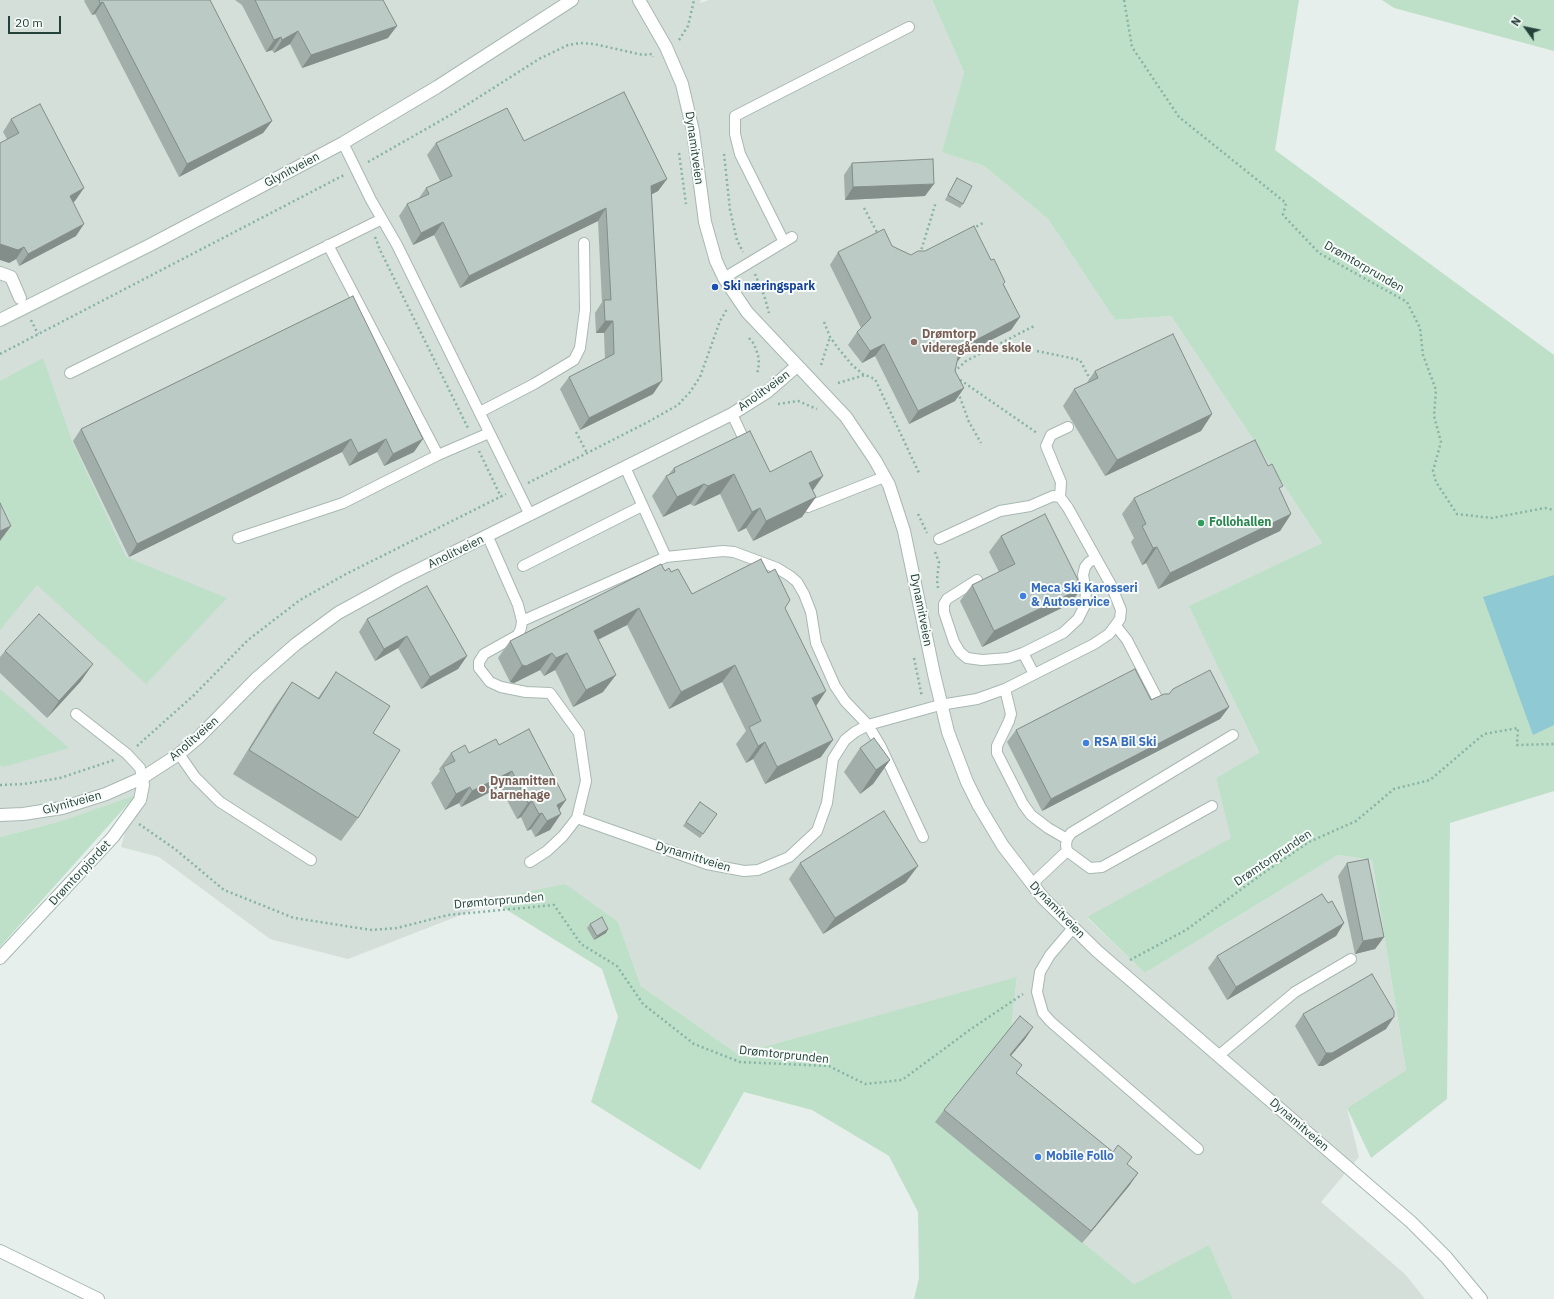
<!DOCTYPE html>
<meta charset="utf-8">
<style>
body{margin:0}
#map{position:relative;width:1554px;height:1299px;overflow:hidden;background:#e6efeb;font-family:"IBM Plex Sans",sans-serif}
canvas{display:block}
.north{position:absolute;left:1506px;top:8px;width:40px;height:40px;-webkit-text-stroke:3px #f7fbf9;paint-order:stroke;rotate:303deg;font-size:11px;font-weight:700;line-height:16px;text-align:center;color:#24423a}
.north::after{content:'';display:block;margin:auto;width:14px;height:18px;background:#24423a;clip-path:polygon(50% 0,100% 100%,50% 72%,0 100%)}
.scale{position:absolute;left:8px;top:16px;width:53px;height:18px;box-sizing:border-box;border:2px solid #24423a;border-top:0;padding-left:5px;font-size:12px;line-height:14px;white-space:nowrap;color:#24423a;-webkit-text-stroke:3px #f7fbf9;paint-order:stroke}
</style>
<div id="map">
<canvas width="1554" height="1299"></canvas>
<div class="north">N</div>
<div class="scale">20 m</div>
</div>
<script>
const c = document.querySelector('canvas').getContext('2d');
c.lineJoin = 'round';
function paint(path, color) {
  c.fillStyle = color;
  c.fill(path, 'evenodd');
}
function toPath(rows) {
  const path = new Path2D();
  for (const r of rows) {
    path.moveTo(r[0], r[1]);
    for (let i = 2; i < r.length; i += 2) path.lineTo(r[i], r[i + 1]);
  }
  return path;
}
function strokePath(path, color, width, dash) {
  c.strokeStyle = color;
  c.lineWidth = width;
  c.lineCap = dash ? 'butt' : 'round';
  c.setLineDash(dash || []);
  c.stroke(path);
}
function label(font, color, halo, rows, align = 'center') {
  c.font = font + ' "IBM Plex Sans",sans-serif';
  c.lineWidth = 4;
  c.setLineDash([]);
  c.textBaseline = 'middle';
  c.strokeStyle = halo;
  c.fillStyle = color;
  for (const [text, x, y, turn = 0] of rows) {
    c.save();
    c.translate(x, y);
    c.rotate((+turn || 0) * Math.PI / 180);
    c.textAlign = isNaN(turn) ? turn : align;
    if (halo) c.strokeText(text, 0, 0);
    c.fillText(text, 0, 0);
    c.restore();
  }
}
const built = toPath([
 [0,0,701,0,700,3,709,0,932,0,964,72,943,152,984,166,1048,219,1115,320,1171,316,1322,543,1190,606,1259,754,1216,778,1232,838,1087,918,1145,973,1338,855,1372,860,1406,1070,1347,1108,1359,1157,1321,1202,1405,1274,1425,1299,1233,1299,1209,1246,1134,1284,936,1122,1011,1029,1017,978,738,1054,641,986,618,922,496,898,494,902,348,959,270,939,159,857,121,847,135,796,61,821,0,837]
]);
const green = toPath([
 [932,0,1299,0,1275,150,1554,355,1554,791,1450,823,1447,1099,1371,1158,1347,1108,1406,1070,1372,860,1338,855,1145,973,1087,917,1231,838,1216,778,1259,753,1189,606,1322,543,1171,316,1115,320,1048,219,984,166,942,152,964,72],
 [1382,0,1554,0,1554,51,1394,8],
 [43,358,72,441,126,557,227,598,146,684,37,585,0,630,0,381],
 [0,689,69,748,4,767,0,765],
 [136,795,0,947,0,837,61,821],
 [565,884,618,922,641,986,738,1054,1017,977,1011,1029,936,1122,1134,1284,1209,1245,1233,1299,914,1299,919,1278,918,1212,889,1156,812,1110,744,1092,700,1170,591,1102,618,1017,602,969,494,902,496,898,502,897]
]);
const water = toPath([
 [1554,575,1554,725,1533,735,1483,597]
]);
const path = toPath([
 [1124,0,1132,47,1179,117,1286,203,1283,215,1319,253,1407,302,1420,328,1423,355,1436,390,1434,416,1441,442,1433,471,1436,482,1457,514,1492,518,1545,508,1554,510],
 [679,40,688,26,694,0],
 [679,153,686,204],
 [724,154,730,210,737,240,743,252],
 [368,162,454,113,539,59,568,45,580,43,594,44,643,55,652,54,653,57],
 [864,208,879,236],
 [972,229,983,223],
 [375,237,380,250,468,428],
 [920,254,936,202],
 [755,274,764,295,769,313],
 [31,320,38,334],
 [824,322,830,337,838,348,852,365,864,375],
 [749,338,754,344,758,355,759,364,757,375],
 [1037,351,1080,360,1091,381],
 [0,354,344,175],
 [821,365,830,337],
 [954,372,966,361,1036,325],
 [956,377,1037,433],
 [838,383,865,375,875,379,919,473],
 [958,392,969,422,981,443],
 [778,404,798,401,817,409],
 [576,432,587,453],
 [479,451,501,497],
 [528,483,646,423,678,405,690,392,700,377,720,321,727,309],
 [918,514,927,533],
 [935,552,939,562,937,580,938,588],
 [914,658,922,697],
 [137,746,194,695,248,640,300,600,346,574,506,494],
 [0,785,24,784,60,778,114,760],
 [139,824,175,849,224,890,294,918,372,930,397,928,448,915,554,905,581,944,617,966,643,1004,694,1044,740,1062,829,1066,865,1084,902,1080,971,1029,1023,994],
 [1130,960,1186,930,1262,874,1309,842,1356,821,1394,789,1430,780,1484,734,1518,728,1517,745,1554,744]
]);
const service = toPath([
 [343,143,371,200,397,245,530,515],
 [784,242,740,154,735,134,735,116,909,27],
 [328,245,438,455],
 [724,278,792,237],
 [70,373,382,219],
 [480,412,534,384,574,360,580,348,585,310,584,243],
 [732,414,747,446],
 [625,467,666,557,723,551,734,552,777,568,790,576,797,582,804,594,811,612,816,643,835,686,845,701,868,725,881,747,923,837],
 [1060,497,1061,482,1046,446,1051,435,1068,427],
 [808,507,884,477],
 [488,537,518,605,522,621,521,628,518,635,484,654,479,662,479,668,490,682,501,687,526,692,550,693,579,733,586,781,577,818,707,864,744,871,758,870,789,857,817,831,827,803,833,759,845,740,855,732,868,725,940,705,977,699,1005,689,1094,644,1109,634,1120,619,1121,610,1111,585,1068,508,1060,497,1053,496,1030,506,1000,511,939,539],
 [238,538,343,503,438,455,489,433],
 [523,566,642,506],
 [977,580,947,599,944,604,944,612,954,642,960,652,967,658,982,660,1008,658,1023,653,1063,633,1078,619,1085,605,1086,591,1083,575,1085,567,1089,562,1096,558],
 [522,621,666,557],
 [1116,626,1127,640,1158,700],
 [1023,653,1034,674],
 [1005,689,1011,714,1009,721,997,746,997,753,1023,804,1031,815,1048,828,1067,839],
 [76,714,127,754,140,768,142,778],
 [179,754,195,777,220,802,311,860],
 [1067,851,1090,868,1102,867,1212,806],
 [530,862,547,851,563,836,577,818],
 [1032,884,1067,851,1066,845,1067,839,1071,833,1233,735],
 [1073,928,1050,955,1040,972,1037,992,1043,1013,1051,1022,1198,1149],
 [1218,1056,1295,992,1351,959]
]);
const pedestrian = toPath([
 [0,273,11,277,20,298]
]);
const minor = toPath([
 [639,0,666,47,682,84,693,131,705,222,716,261,724,278,747,312,846,417,875,460,889,485,904,531,934,674,948,732,967,782,979,806,1003,846,1043,898,1097,951,1411,1222,1446,1257,1481,1299],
 [0,320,150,245,343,143,437,87,572,0],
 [0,815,23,814,62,808,106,794,142,778,179,754,198,738,257,678,296,644,338,613,400,579,732,414,767,392,797,366],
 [0,958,113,837,140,800,143,785,142,778],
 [0,1251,98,1299]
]);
const wall = toPath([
 [85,0,210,0,272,121,263,133,179,177,95,14,92,15,84,1],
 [235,0,383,0,388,38,302,68,290,44,274,53,272,50,266,52,242,5],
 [11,119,75,201,73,202,76,236,19,266,16,259,9,263,7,139,3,132],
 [524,141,667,179,658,191,652,194,653,394,580,430,560,389,569,377,605,359,604,333,596,333,595,313,602,302,598,221,460,288,434,235,413,245,399,216,407,204,419,198,426,188,440,181,427,155,436,143],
 [852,163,925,196,845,200,844,175],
 [957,178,963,204,960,208,945,200],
 [892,246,911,255,1004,285,1020,317,1011,330,963,354,957,361,955,371,964,388,955,401,909,424,875,356,862,363,848,345,857,332,861,328,830,265,838,252],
 [353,296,414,452,384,466,377,452,349,466,342,452,129,557,73,441,81,429],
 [1095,371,1212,414,1201,431,1105,476,1063,406,1074,389,1086,384],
 [674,468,770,472,813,491,802,517,753,541,746,528,738,532,720,494,694,506,690,504,663,517,652,496,666,476,668,475],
 [1280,491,1291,514,1280,531,1158,589,1146,563,1142,565,1131,542,1134,538,1122,514,1134,498],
 [1001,536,1070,604,982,647,960,601,972,585,999,572,989,552],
 [665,571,671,572,692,594,785,608,816,706,821,757,765,784,753,759,746,763,736,744,746,731,722,682,669,709,627,625,598,640,603,692,573,707,555,670,544,676,540,670,514,683,510,682,498,658,510,641],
 [367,619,467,656,458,669,421,689,398,648,375,661,359,632],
 [5,651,81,681,47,718,0,673,0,657],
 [336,672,373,733,358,818,341,841,233,774,275,706,292,682,318,698],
 [1151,700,1229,707,1220,719,1042,811,1007,742,1016,730],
 [499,745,566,800,559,810,550,830,535,837,531,829,527,831,521,817,517,819,500,787,461,807,459,803,445,810,431,783,440,771,439,769,451,753,469,753],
 [860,748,890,760,873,784,860,794,844,772],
 [700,802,717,814,700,838,683,826],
 [800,863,906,882,823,934,789,879],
 [1347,863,1384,937,1375,949,1355,954,1338,876],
 [1328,903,1344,923,1336,936,1227,1000,1208,968,1217,956],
 [590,924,608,929,606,933,594,940,587,928],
 [1303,1014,1386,1029,1323,1066,1318,1066,1295,1026],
 [1033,1027,1025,1039,1011,1056,1016,1074,1138,1173,1129,1186,1082,1243,935,1122,944,1110]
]);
const shadedWall = toPath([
 [103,2,95,14,92,15,100,3],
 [397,26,388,38,302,68,311,55],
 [298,31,290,44,274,53,282,40],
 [281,37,272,50,266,52,274,40],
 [272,121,263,133,179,177,187,164],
 [667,179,658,191,643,199,651,186],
 [934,184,925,196,845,200,853,187],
 [84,188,75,201,61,208,70,196],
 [606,208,598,221,460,288,469,276],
 [443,222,434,235,413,245,421,233],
 [84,224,76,236,19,266,28,254],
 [0,244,24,247,16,259,9,263,0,260],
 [1020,317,1011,330,963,354,958,361,951,365,959,353,972,342],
 [605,321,613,321,604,333,596,333],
 [884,344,875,356,862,363,870,351],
 [662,381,653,394,580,430,589,418],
 [964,388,955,401,909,424,918,411],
 [1212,414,1201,431,1105,476,1117,460],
 [351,439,342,452,129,557,137,544],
 [386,439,377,452,349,466,358,453],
 [423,439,414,452,384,466,393,454],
 [734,474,720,494,694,506,708,486],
 [823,476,809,496,809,483],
 [704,484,690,504,663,517,677,497],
 [816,497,802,517,753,541,766,521],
 [760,508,746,528,738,532,752,512],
 [1291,514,1280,531,1158,589,1170,573],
 [11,526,0,541,0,531],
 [1157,547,1146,563,1142,565,1153,548],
 [1082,588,1070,604,982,647,994,631],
 [639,608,627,625,581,648,594,631],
 [407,636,398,648,375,661,384,649],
 [552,653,540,670,514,683,510,682,522,665],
 [567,653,555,670,544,676,556,658],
 [467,656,458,669,421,689,430,677],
 [93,664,81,681,47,718,59,701],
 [735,665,722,682,669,709,681,692],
 [616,675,603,692,573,707,586,690],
 [826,691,814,709,812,698],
 [1229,707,1220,719,1042,811,1051,799],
 [833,740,821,757,765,784,777,767],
 [765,742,753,759,746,763,758,746],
 [890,760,873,784,860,794,876,770],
 [512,771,500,787,461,807,472,791],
 [470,787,459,803,445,810,456,794],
 [566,800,554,817,557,805],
 [532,801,521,817,517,819,528,803],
 [542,813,531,829,527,831,539,814],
 [561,814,550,830,535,837,547,821],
 [918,866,906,882,823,934,835,918],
 [1344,923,1336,936,1227,1000,1236,987],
 [608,929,606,933,594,940,597,936],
 [1384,937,1375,949,1355,954,1363,941],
 [1394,1017,1386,1029,1323,1066,1318,1066,1326,1053],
 [1033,1027,1025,1039,1001,1067,1010,1055],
 [1138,1173,1129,1186,1082,1243,1091,1231]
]);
const building = toPath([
 [99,0,210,0,272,121,187,164,103,2,100,3,99,0],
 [255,0,383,0,397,26,311,55,298,31,282,40,281,37,274,40,255,0],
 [624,92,667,179,651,186,662,381,589,418,569,377,614,354,613,321,605,321,604,300,611,300,606,208,469,276,443,222,421,233,407,204,429,194,426,188,452,176,436,143,507,108,524,141,624,92],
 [40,104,84,188,70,196,84,224,28,254,24,247,18,250,0,244,0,143,19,133,11,119,40,104],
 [933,159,934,184,853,187,852,163,933,159],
 [957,178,972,186,963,204,948,195,957,178],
 [974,226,991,260,994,259,1005,282,1003,284,1020,317,972,342,966,348,959,353,955,371,964,388,918,411,884,344,870,351,857,332,871,318,838,252,884,229,892,246,911,255,918,251,925,251,974,226],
 [353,296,423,439,393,454,386,439,358,453,351,439,137,544,81,429,353,296],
 [1173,334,1212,414,1117,460,1074,389,1098,378,1095,371,1173,334],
 [750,431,770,472,811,451,823,476,809,483,816,497,766,521,760,508,752,512,734,474,708,486,704,484,677,497,666,476,675,472,674,468,750,431],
 [1255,440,1268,466,1272,464,1283,486,1279,488,1291,514,1170,573,1157,547,1153,548,1142,526,1146,524,1134,498,1255,440],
 [0,503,11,526,0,531,0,503],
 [1045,514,1082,588,994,631,972,585,1015,564,1001,536,1045,514],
 [761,559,768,573,775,569,790,600,785,608,826,691,812,698,833,740,777,767,765,742,758,746,749,727,761,721,735,665,681,692,639,608,594,631,616,675,586,690,567,653,556,658,552,653,526,666,522,665,510,641,661,564,665,571,669,568,671,572,678,569,692,594,761,559],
 [427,586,467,656,430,677,407,636,384,649,367,619,427,586],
 [39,614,93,664,59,701,5,651,39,614],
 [1135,669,1151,700,1164,694,1169,694,1173,689,1210,670,1229,707,1051,799,1016,730,1135,669],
 [336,672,390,706,373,733,400,750,358,818,249,750,292,682,319,699,336,672],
 [529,729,566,800,557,805,561,814,547,821,542,813,539,814,532,801,528,803,512,771,472,791,470,787,456,794,443,767,455,761,451,753,465,745,469,753,496,739,499,745,529,729],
 [874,738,890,760,876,770,860,748,874,738],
 [700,802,717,814,703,834,686,822,700,802],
 [884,811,918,866,835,918,800,863,884,811],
 [1368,859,1384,937,1363,941,1347,863,1368,859],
 [1322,894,1328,903,1332,901,1344,923,1236,987,1217,956,1322,894],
 [602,917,608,929,597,936,590,924,602,917],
 [1372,974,1394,1011,1394,1017,1332,1053,1326,1053,1303,1014,1372,974],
 [1020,1016,1033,1027,1010,1055,1022,1065,1016,1073,1113,1152,1118,1145,1132,1157,1127,1164,1138,1173,1091,1231,944,1110,1020,1016]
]);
const markers = [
 [715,287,4,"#1a4fb4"],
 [914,342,4,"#8d6e63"],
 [1201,523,4,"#2e9e5b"],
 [1023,596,4,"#3f7fe0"],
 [1086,743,4,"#3f7fe0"],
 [482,789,4,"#8d6e63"],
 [1038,1157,4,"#3f7fe0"]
];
const streetNames = [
 ["Dynamitveien",694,148,82],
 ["Glynitveien",292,170,-28],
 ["Drømtorprunden",1364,267,30],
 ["Anolitveien",764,391,-36],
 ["Anolitveien",456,552,-26],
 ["Dynamitveien",921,610,79],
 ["Anolitveien",194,739,-41],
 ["Glynitveien",72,803,-15],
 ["Dynamittveien",693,857,17],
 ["Drømtorprunden",1273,858,-34],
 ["Drømtorpjordet",80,873,-47],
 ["Drømtorprunden",499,901,-5],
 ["Dynamitveien",1057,910,46],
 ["Drømtorprunden",784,1055,6],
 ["Dynamitveien",1299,1125,41]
];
const transitNames = [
 ["Ski næringspark",723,287]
];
const educationNames = [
 ["Drømtorp",922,335],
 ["videregående skole",922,349],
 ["Dynamitten",490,782],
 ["barnehage",490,796]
];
const leisureNames = [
 ["Follohallen",1209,523]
];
const shopNames = [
 ["Meca Ski Karosseri",1031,589],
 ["& Autoservice",1031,603],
 ["RSA Bil Ski",1094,743],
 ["Mobile Follo",1046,1157]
];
paint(built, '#d4dfda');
paint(green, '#bfe0c8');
paint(water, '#8ec9d4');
strokePath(service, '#a8b8b2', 12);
strokePath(pedestrian, '#a8b8b2', 14);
strokePath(minor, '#a8b8b2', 14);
strokePath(path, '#86b3a5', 2.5, [2, 3]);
strokePath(service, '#fff', 10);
strokePath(pedestrian, '#fff', 12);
strokePath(minor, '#fff', 12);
paint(wall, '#a1aea9');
paint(shadedWall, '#838d89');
paint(building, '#bbcac4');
strokePath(building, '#838d89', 1);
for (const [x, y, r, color] of markers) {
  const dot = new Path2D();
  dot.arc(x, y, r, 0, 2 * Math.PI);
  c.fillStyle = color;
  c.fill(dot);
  strokePath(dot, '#f7fbf9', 1.5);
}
label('12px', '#24423a', '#f7fbf9', streetNames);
label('bold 12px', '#164399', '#f7fbf9', transitNames, 'left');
label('bold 12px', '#785e54', '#f7fbf9', educationNames, 'left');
label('bold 12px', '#27864d', '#f7fbf9', leisureNames, 'left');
label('bold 12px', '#366cbe', '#f7fbf9', shopNames, 'left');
</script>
